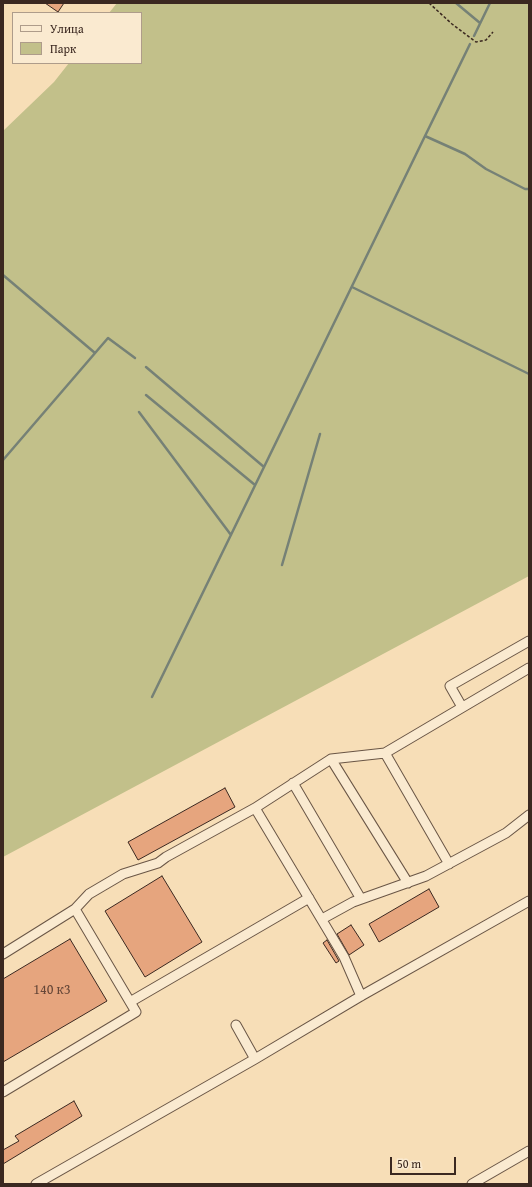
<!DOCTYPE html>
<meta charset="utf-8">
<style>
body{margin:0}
#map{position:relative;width:532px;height:1187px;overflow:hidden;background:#f7deb7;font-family:"Gentium Book Plus",serif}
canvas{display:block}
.frame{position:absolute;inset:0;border:4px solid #3b2820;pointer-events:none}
.legend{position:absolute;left:12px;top:12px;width:130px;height:52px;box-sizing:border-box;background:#faead0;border:1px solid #ae9c8a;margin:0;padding:5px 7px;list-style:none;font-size:12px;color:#3b2820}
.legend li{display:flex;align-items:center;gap:8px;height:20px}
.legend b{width:20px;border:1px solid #ae9c8a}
.scale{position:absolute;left:390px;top:1157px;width:66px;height:18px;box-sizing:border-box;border:2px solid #3b2820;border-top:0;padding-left:5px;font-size:12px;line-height:14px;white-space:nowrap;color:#3b2820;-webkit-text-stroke:3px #faead0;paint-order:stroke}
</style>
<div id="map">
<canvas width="532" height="1187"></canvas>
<div class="frame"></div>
<ul class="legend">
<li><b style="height:5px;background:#faead0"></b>Улица</li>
<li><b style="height:11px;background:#c2c08a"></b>Парк</li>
</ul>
<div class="scale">50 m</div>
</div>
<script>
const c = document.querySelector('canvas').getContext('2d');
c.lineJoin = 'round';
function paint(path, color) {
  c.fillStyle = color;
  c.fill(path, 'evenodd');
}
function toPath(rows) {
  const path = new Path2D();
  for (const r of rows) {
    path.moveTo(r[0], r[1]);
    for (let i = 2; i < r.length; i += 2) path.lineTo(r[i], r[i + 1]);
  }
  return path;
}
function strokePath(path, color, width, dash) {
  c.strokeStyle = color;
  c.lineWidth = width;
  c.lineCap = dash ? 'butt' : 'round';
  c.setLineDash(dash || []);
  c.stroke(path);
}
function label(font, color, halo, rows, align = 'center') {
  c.font = font + ' "Gentium Book Plus",serif';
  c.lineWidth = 4;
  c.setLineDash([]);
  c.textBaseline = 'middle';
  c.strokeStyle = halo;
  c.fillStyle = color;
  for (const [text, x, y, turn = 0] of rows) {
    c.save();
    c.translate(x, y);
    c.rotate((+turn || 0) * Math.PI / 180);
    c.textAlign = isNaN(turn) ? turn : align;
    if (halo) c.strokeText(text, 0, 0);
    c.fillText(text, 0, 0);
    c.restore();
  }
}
const green = toPath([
 [117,3,529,3,529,576,3,857,3,131,54,82,69,63,141,63,141,13,109,13]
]);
const stream = toPath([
 [456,3,480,23],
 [474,36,490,3],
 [470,44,425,136,465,154,486,169,525,189,529,189],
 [3,275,95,353],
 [352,287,529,374],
 [146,367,264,467,425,136],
 [146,395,255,485],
 [139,412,231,535],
 [3,460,108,338,135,358],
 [282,565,320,434],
 [152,697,264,467]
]);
const building = toPath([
 [45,3,64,3,58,12,45,3],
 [225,788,235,807,138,860,128,842,225,788],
 [162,876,202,942,145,977,105,911,162,876],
 [429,889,439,907,379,942,369,924,429,889],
 [351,925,364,945,349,955,337,934,351,925],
 [70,939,107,1001,3,1062,3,979,70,939],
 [327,940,339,961,336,963,323,943,327,940],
 [74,1101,82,1116,3,1164,3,1150,19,1141,15,1136,74,1101]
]);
const path = toPath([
 [429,3,452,24,476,42,486,40,493,32]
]);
const minor = toPath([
 [462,707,450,686,529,641],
 [385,753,449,864],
 [331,759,408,883],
 [293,783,361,899],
 [255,808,331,759,385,753,529,668],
 [322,919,353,902,426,876,506,833,529,815],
 [3,954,75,909,89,894,123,874,158,863,166,857,255,808,344,957,361,996],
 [130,1002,309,898],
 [236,1025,255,1059],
 [3,1092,136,1012,75,909],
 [36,1184,255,1059,361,996,529,901],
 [472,1184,529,1151]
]);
const numberNames = [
 ["140 к3",52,990]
];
paint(green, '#c2c08a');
strokePath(stream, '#768176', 2.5);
paint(building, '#e6a57e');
strokePath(building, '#3b2820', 1);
strokePath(minor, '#6a5646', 11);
strokePath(path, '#3b2820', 1.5, [3, 2]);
strokePath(minor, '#faead0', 9);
label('14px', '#664738', null, numberNames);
</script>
